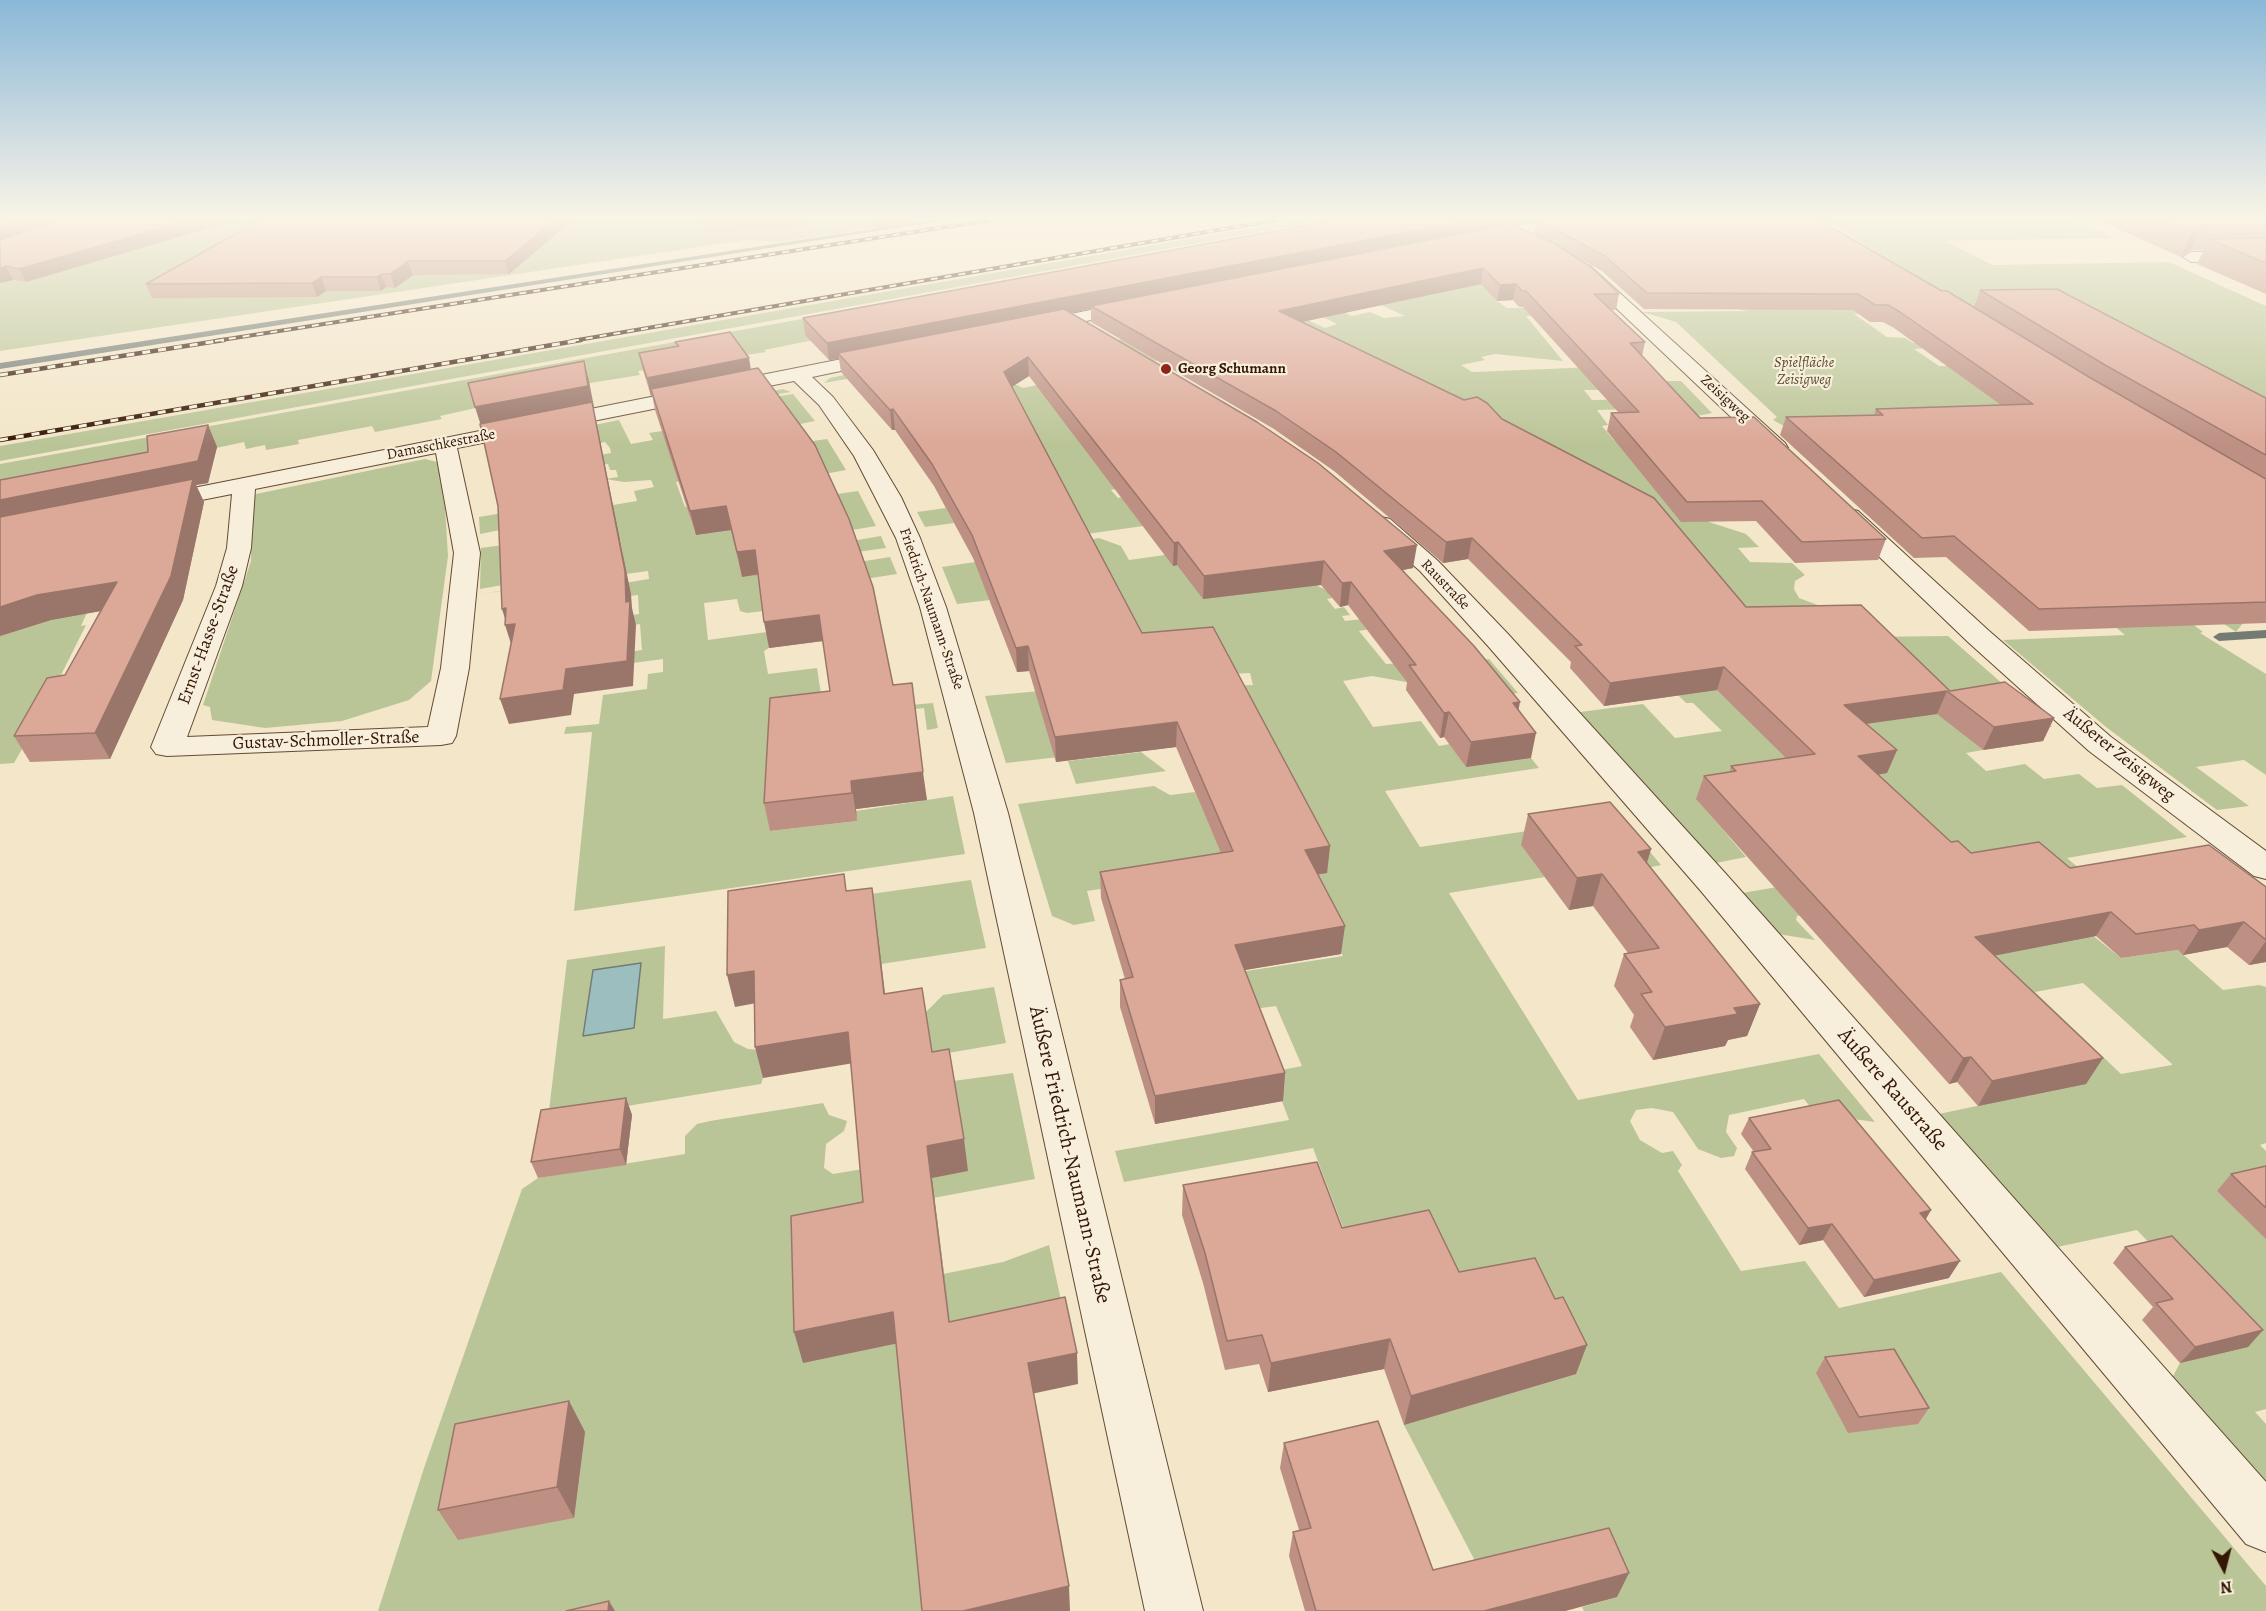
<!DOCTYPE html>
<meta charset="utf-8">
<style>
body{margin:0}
#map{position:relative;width:2266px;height:1611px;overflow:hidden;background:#f3e6c9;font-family:Alegreya,serif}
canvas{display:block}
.north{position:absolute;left:2194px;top:1539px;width:60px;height:60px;-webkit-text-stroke:4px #f7efdc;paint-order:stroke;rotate:173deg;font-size:16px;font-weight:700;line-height:24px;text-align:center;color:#341703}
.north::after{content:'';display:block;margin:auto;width:21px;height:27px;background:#341703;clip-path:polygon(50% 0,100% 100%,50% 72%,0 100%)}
</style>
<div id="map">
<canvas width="2266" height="1611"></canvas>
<div class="north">N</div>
</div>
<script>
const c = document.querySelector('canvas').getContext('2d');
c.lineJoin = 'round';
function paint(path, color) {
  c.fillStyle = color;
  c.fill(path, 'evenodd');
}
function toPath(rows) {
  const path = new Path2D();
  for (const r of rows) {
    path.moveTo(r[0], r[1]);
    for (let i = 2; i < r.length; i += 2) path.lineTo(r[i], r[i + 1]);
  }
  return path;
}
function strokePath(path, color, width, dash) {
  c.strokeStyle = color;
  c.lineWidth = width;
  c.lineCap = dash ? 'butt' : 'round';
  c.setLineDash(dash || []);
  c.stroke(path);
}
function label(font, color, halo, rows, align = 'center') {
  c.font = font + ' Alegreya,serif';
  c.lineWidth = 4.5;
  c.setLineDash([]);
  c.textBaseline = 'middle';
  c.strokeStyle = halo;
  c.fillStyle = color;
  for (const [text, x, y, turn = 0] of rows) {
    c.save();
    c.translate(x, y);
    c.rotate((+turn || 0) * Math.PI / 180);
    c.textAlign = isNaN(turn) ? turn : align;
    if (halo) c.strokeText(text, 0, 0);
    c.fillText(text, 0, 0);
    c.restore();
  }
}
const green = toPath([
 [228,219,937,219,779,242,746,240,0,351,0,278,26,282,185,230,207,230],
 [1303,219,1331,219,0,461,0,446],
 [1823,219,2074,219,2116,238,1945,241,1993,265,2169,262,2266,306,2266,420,2065,346,2036,346,1998,323,2025,323,2024,306,1967,307],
 [1178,251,814,340,764,350,766,352,649,369,638,371,640,375,578,385,440,416,442,419,375,432,372,426,298,440,299,444,266,450,265,445,246,449,244,442,0,494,0,464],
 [1474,270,1497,301,1507,308,1533,308,1562,315,1526,316,1563,361,1495,354,1481,357,1485,360,1461,365,1472,372,1620,366,1598,390,1584,390,1592,400,1652,399,1693,411,1666,381,1681,381,1712,413,1697,416,1665,408,1597,410,1608,425,1602,426,1613,439,1709,522,1746,534,1759,547,1738,548,1750,562,1792,563,1805,575,1795,581,1794,589,1799,598,1823,607,1867,637,1948,636,2052,727,1938,714,1983,750,1966,753,1986,771,2025,764,2044,779,2079,774,2097,788,2122,785,2187,837,2067,858,2116,900,2062,911,2121,958,2178,950,2223,990,2259,985,2266,987,2266,1143,2260,1145,2266,1151,2266,1409,2255,1412,2266,1424,2266,1486,2172,1378,2180,1363,2247,1346,2137,1230,2057,1247,1939,1114,2085,1083,1829,910,1797,916,1796,920,1815,940,1778,934,1742,893,1942,859,1697,799,1746,857,1716,863,1580,712,1643,704,1675,738,1722,731,1693,703,1686,703,1631,648,1261,338,1155,361,1115,340,1299,316,1325,328,1337,324,1323,317,1334,308,1352,316,1370,312,1384,318,1405,316,1368,299],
 [2083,983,2172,1064,2172,1065,2121,1074,2035,992],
 [1789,302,1930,312,1854,314,1887,337,1905,338,1913,343,1933,343,1926,348,1914,349,1939,366,1948,366,2266,594,2236,632,2196,605,2190,622,2203,632,2200,633,2266,674,2266,775,2244,760,2196,767,2249,806,2217,810,2106,727,2003,640,2125,635,2044,568,1773,420,1777,417,1676,322,1642,312,1751,311,1741,310,1736,305],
 [948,353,1023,388,1066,379,1125,487,1111,490,1118,498,1132,495,1213,559,1315,585,1341,596,1327,599,1335,609,1344,607,1350,615,1342,616,1345,621,1362,619,1370,629,1359,631,1386,664,1489,659,1518,693,1491,697,1372,676,1343,681,1373,727,1421,721,1439,746,1450,744,1466,767,1531,758,1539,768,1385,791,1420,847,1621,817,1661,865,1633,871,1522,846,1545,877,1449,893,1578,1100,1819,1054,1875,1122,1831,1116,1820,1119,1804,1099,1729,1115,1726,1132,1737,1148,1734,1156,1721,1158,1698,1149,1673,1112,1652,1108,1636,1110,1630,1121,1640,1140,1662,1153,1673,1151,1682,1165,1678,1171,1741,1271,1805,1261,1839,1308,2001,1272,2266,1586,2266,1611,1584,1611,1582,1607,1617,1597,1485,1580,1404,1425,1575,1374,1352,1251,1313,1148,1124,1182,1115,1151,1289,1120,1271,1072,1302,1066,1276,1006,1247,1010,1234,973,1343,956,1319,911,1240,868,1087,891,1095,921,1074,925,1052,916,1018,804,1154,786,1170,795,1195,792,1215,838,1226,738,1006,763,985,696,1151,681,1185,688,1253,685,1250,673,1188,676,1090,655,1066,544,1099,538,1121,546,1129,560,1165,555,1143,526,1051,539,858,377,824,383,830,378],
 [783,389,791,392,714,405,735,443,728,444,742,470,751,469,757,484,726,489,696,486,692,479,676,482,685,507,784,491,788,500,773,503,776,511,783,510,787,521,775,523,780,535,771,537,774,546,737,552,739,560,881,536,886,548,740,568,742,577,776,572,778,577,800,573,802,581,797,582,799,589,792,590,796,607,747,613,740,611,737,599,704,603,708,640,767,632,769,648,764,651,768,674,817,668,822,701,908,691,911,705,933,703,938,728,927,730,924,708,776,725,775,747,794,745,795,770,780,773,780,791,771,793,770,831,857,821,856,811,953,796,965,854,574,911,592,732,564,734,566,727,599,724,603,695,647,689,648,674,663,672,663,659,595,668,596,657,642,650,640,624,605,629,604,620,639,614,638,595,605,599,595,595,594,588,649,579,648,571,480,594,586,578,584,560,623,554,620,539,604,542,603,538,584,539,581,525,605,521,601,507,637,501,634,491,654,487,651,480,624,482,605,479,618,477,616,470,610,470,608,464,568,470,565,461,611,453,610,448,605,442,568,449,563,447,560,439,550,434,619,420,631,444,653,440,649,433,669,430,665,424,682,421,673,410],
 [711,514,717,532,696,535,690,517],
 [793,394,815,421,795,425,774,397],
 [827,439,846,470,819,475,799,443],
 [425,459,437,462,445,507,448,556,431,681,409,700,342,721,265,728,212,720,210,707,203,705,251,561,252,500,256,494],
 [858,491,876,526,846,531,830,495],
 [946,508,954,523,925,527,917,512],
 [503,513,505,529,480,534,479,517],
 [503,545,508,584,480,589,481,548],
 [890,557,897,574,865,579,859,562],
 [975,562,990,600,957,604,942,567],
 [109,563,81,626,86,625,37,723,14,763,0,764,0,603],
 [1141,752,1166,771,1076,784,1068,761],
 [971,880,986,948,881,964,849,897],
 [665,946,663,1019,716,1011,734,1042,748,1049,763,1050,763,1078,761,1084,548,1119,567,960],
 [994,987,1006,1043,931,1056,925,1013,943,995],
 [1013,1073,1035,1179,799,1223,943,1274,1003,1262,1049,1245,1067,1328,1000,1343,925,1611,378,1611,425,1465,522,1189,538,1178,685,1154,685,1136,697,1124,710,1121,823,1103,829,1115,847,1121,844,1131,826,1144,824,1168,833,1174,863,1169,953,1081]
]);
const water = toPath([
 [641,963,634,1028,583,1036,593,970,641,963]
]);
const stream = toPath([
 [937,219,954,219,0,369,0,363,937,219],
 [2266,630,2266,638,2219,641,2213,637,2219,633,2266,630]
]);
const street = toPath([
 [1561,219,1595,219,1588,223,1480,242,1472,237,1480,232,1561,219],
 [2266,251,2266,261,2191,262,2183,257,2191,252,2266,251],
 [1584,264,1590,266,1785,443,1788,448,1785,453,1769,453,1578,272,1576,269,1584,264],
 [1135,301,1141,302,1144,306,1141,310,1036,331,1027,326,1036,321,1135,301],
 [882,351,892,357,889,361,812,377,833,397,873,450,901,497,920,538,946,607,1008,813,1203,1611,1145,1611,974,813,920,607,896,538,854,456,819,405,794,381,457,448,480,553,469,668,456,736,452,743,441,745,167,756,156,754,151,747,216,586,227,548,232,494,156,509,148,507,144,502,148,497,882,351],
 [436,453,454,553,441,668,428,727,187,737,242,586,251,548,255,489,436,453],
 [1850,509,1858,511,1988,630,2111,737,2266,851,2266,879,2254,876,2089,751,1968,642,1842,521,1838,516,1842,511,1850,509],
 [1381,517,1390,519,1438,561,1508,634,1726,874,2266,1482,2266,1552,2246,1544,1700,890,1488,646,1420,571,1372,529,1369,524,1372,519,1381,517]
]);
const railFar1 = toPath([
 [215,341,997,219],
 [572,341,1282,219]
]);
const rail = toPath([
 [0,375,224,340],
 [0,440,581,340]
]);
const wall = toPath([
 [0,219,26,282,13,280,0,283],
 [574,219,509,274,413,275,395,288,386,287,381,291,326,291,317,297,152,298,146,284],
 [695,219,805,219,806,228,706,230],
 [870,219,912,219,910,223,876,228],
 [1320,219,1828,219,1829,220,1827,225,2039,347,1974,307,1980,290,2266,398,2266,623,2029,631,1946,557,1914,558,1780,435,1786,417,1874,415,1876,409,2001,405,1894,328,1883,322,1870,322,1853,310,1644,309,1602,271,1566,251,1619,294,1616,310,1611,310,1645,342,1642,356,1700,418,1886,539,1878,560,1795,563,1756,521,1681,522,1607,431,1611,413,1618,412,1523,307,1519,307,1513,300,1497,301,1481,284,1302,322,1502,419,1746,607,1950,691,2054,718,2043,741,1983,750,1937,714,1866,724,1897,750,1887,773,1878,775,1951,842,1971,853,2070,868,2266,887,2266,962,2249,965,2227,947,2183,955,2178,950,2121,958,2096,936,1994,955,2103,1058,2086,1084,1978,1106,1957,1082,1949,1084,1696,799,1704,776,1730,772,1731,766,1786,758,1717,690,1604,706,1570,668,1571,662,1468,559,1443,563,1334,471,1274,429,1091,322,1091,309,1070,313,1413,568,1403,570,1518,710,1531,758,1466,767,1444,737,1440,738,1406,690,1407,682,1348,605,1340,607,1321,585,1203,599,1177,565,1173,566,1029,376,1012,387,1142,633,1330,846,1327,873,1318,874,1341,954,1245,970,1285,1073,1283,1101,1155,1124,1120,1007,1120,980,1125,979,1101,898,1100,872,1221,853,1176,747,1056,762,1029,671,1017,672,973,558,934,486,895,430,892,430,841,372,839,359,829,360,805,335,803,318,1319,223],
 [1537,221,1534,234,1542,238,1515,225],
 [2096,219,2266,219,2266,294,2197,264,2204,250,2191,250,2181,257],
 [675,342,751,369,893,685,927,800,856,809,857,821,770,831,764,803,830,691,823,641,769,648,758,575,742,577,731,530,696,535,655,410,652,395,651,396,643,370,639,353,676,346],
 [208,425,217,447,208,483,196,485,204,502,183,600,110,759,30,762,14,736,65,675,100,611,51,620,0,636,0,480,148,452],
 [1528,814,1651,849,1647,863,1760,1004,1747,1036,1728,1040,1725,1046,1653,1060,1630,1027,1634,1015,1614,986,1624,954,1628,953,1593,906,1569,910,1521,845],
 [626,1098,632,1115,626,1165,538,1178,531,1162],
 [1749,1118,1931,1210,1926,1219,1949,1278,1864,1297,1823,1240,1799,1245,1745,1169,1752,1152,1754,1152,1741,1134],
 [2266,1166,2266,1239,2217,1191,2231,1174],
 [1183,1185,1342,1228,1459,1272,1576,1374,1404,1425,1384,1369,1268,1392,1259,1364,1225,1370,1203,1283,1182,1215],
 [2125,1247,2263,1330,2248,1347,2180,1363,2142,1320,2153,1307,2113,1263],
 [1825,1357,1929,1408,1918,1424,1848,1433,1816,1373],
 [569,1401,585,1432,574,1518,458,1540,438,1510],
 [1284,1443,1433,1570,1617,1597,1565,1611,1305,1611,1289,1556,1293,1532,1299,1530,1280,1468]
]);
const shadedWall = toPath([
 [20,219,63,219,0,241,0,226],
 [192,219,240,219,26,282,19,269],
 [556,219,574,219,509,274,505,261],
 [875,219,912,219,910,223,876,228],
 [1476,219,1547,219,1537,220,1537,221,1095,308,1091,306,1091,309,842,358,838,353,839,359,829,360,827,343],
 [2202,225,2191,250,2181,257,2192,232],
 [408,261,413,275,395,288,390,274],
 [6,266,13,280,0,283,0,268],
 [1483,268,1481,284,1278,327,1279,311],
 [381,274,386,287,381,291,377,277],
 [321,277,326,291,317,297,312,283],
 [1516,284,1513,300,1497,301,1500,285],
 [1028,357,1029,376,1005,391,1004,372],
 [749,358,752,376,651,389,652,395,651,396,647,378],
 [584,361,589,381,594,407,593,407,631,594,632,608,636,625,633,686,574,694,571,715,509,724,500,699,566,669,626,602,482,429,475,407],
 [893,409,895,430,892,430,890,410],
 [208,425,217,447,208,483,196,485,204,502,183,600,110,759,95,733,192,486,0,526,0,500,198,461],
 [726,506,731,530,696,535,690,511],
 [1472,538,1468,559,1443,563,1446,542],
 [1178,542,1177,565,1173,566,1174,543],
 [1417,545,1413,568,1382,574,1384,551],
 [755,550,759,574,742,577,737,552],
 [1324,561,1321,585,1203,599,1204,576],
 [117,582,129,606,51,620,0,636,0,607,37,595],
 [1351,582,1348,605,1340,607,1342,583],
 [506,608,515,624,513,650,505,625,507,625,502,609],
 [819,615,823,641,769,648,764,622],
 [1028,646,1029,671,1017,672,1016,648],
 [1724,667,1717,690,1604,706,1610,683],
 [1947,691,1937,714,1835,728,1844,705],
 [1520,702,1515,728,1513,703],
 [1449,712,1444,737,1440,738,1444,713],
 [2054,718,2043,741,1983,750,1994,727],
 [1177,722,1176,747,1056,762,1055,737],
 [1536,733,1531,758,1466,767,1471,742],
 [1897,750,1887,773,1849,779,1858,756],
 [923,772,927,800,856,809,857,821,851,781],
 [1330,846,1327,873,1302,877,1305,850],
 [1651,849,1641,881,1638,852],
 [1602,874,1593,906,1569,910,1577,878],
 [872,888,876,919,889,1026,884,994],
 [2111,912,2096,936,1962,962,1975,937],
 [2244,922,2227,947,2183,955,2199,930],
 [1345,926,1341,954,1233,972,1235,945],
 [2266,941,2266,962,2249,965],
 [754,971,762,1002,735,1007,727,975],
 [1760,1004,1747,1036,1728,1040,1725,1046,1653,1060,1665,1027,1734,1008],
 [848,1032,854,1063,763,1078,755,1047],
 [1971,1057,1957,1082,1949,1084,1963,1058],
 [2103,1058,2086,1084,1978,1106,1992,1081],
 [1285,1073,1283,1101,1155,1124,1155,1096],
 [626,1098,632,1115,626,1165,620,1149],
 [964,1139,968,1171,932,1178,954,1353,927,1146],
 [1931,1210,1921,1227,1920,1213],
 [1832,1224,1823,1240,1799,1245,1808,1228],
 [1960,1261,1949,1278,1864,1297,1874,1280],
 [893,1312,899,1343,803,1363,794,1332],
 [2263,1330,2248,1347,2180,1363,2195,1347],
 [1390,1339,1384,1369,1268,1392,1271,1363],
 [1587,1345,1576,1374,1404,1425,1411,1396],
 [1077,1353,1078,1384,1031,1394,1028,1363],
 [569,1401,585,1432,574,1518,557,1487],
 [1629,1573,1617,1597,1565,1611,1484,1611],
 [1069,1586,1070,1611,963,1611],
 [609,1601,615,1611,608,1611]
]);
const building = toPath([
 [0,219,20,219,0,226,0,219],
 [63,219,192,219,19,269,6,266,0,268,0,240,63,219],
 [262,219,556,219,505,261,408,261,390,274,381,274,377,277,321,277,312,283,146,284,262,219],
 [1341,219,1476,219,827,343,803,318,1341,219],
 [1540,219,1828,219,1829,220,1819,220,1942,291,1947,291,2089,377,2266,479,2266,602,2039,609,1954,536,1922,538,1786,417,1883,415,1876,409,2033,404,1900,312,1888,305,1875,305,1858,294,1647,293,1605,256,1537,220,1540,219],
 [2161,219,2266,219,2266,225,2202,225,2192,232,2161,219],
 [1511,224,1555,244,1591,267,1619,294,1594,294,1645,342,1630,343,1700,418,1754,417,1886,539,1802,542,1762,501,1687,502,1611,413,1639,412,1526,291,1522,291,1516,284,1500,285,1483,268,1279,311,1464,400,1477,397,1487,403,1502,419,1654,498,1746,607,1861,605,1950,691,2005,682,2054,718,1994,727,1947,691,1844,705,1897,750,1858,756,1951,842,1958,841,1971,853,2039,842,2070,868,2209,845,2266,887,2266,940,2244,922,2199,930,2194,925,2136,934,2111,912,1975,937,2103,1058,1992,1081,1971,1057,1963,1058,1704,776,1736,771,1731,766,1815,754,1724,667,1610,683,1575,646,1582,645,1472,538,1446,542,1336,452,1276,411,1091,306,1511,224],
 [2266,238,2266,263,2209,239,2266,238],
 [2057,289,2266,398,2266,455,2105,365,1980,290,2057,289],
 [1064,309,1257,422,1318,463,1417,545,1384,551,1474,646,1520,702,1513,703,1536,733,1471,742,1449,712,1444,713,1409,665,1416,665,1351,582,1342,583,1324,561,1204,576,1178,542,1174,543,1028,357,1004,372,1142,633,1213,627,1330,846,1305,850,1345,926,1235,945,1285,1073,1155,1096,1120,980,1133,977,1100,872,1233,851,1177,722,1055,737,1028,646,1016,648,972,535,932,464,893,409,890,410,838,353,1064,309],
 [730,332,749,358,647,378,639,353,679,346,675,342,730,332],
 [584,361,588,386,475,407,468,383,584,361],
 [758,368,815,445,849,519,873,587,893,685,912,683,923,772,851,781,852,793,764,803,770,698,830,691,819,615,764,622,755,550,737,552,726,506,690,511,651,389,758,368],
 [592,402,625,571,626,602,630,601,627,661,566,669,563,690,500,699,515,624,505,625,506,608,502,609,498,506,480,424,592,402],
 [208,425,198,461,0,500,0,480,148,452,147,436,208,425],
 [193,479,171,576,95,733,14,736,47,678,65,675,117,582,37,595,0,607,0,517,193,479],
 [1610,802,1651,849,1638,852,1760,1004,1734,1008,1738,1014,1665,1027,1641,994,1652,992,1624,954,1659,948,1602,874,1577,878,1528,814,1610,802],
 [844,874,846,891,872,888,884,994,922,988,932,1052,949,1049,964,1139,927,1146,949,1322,1065,1297,1077,1353,1028,1363,1069,1586,963,1611,922,1611,893,1312,794,1332,791,1216,863,1202,848,1032,755,1047,754,971,727,975,728,891,844,874],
 [626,1098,620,1149,531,1162,541,1110,626,1098],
 [1839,1100,1931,1210,1920,1213,1960,1261,1874,1280,1832,1224,1808,1228,1752,1152,1771,1149,1749,1118,1839,1100],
 [1317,1162,1342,1228,1429,1210,1459,1272,1535,1258,1555,1299,1563,1297,1587,1345,1411,1396,1390,1339,1271,1363,1262,1335,1227,1341,1205,1253,1183,1185,1317,1162],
 [2266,1166,2266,1208,2231,1174,2266,1166],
 [2172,1236,2263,1330,2195,1347,2156,1303,2173,1299,2125,1247,2172,1236],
 [1894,1349,1929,1408,1859,1417,1825,1357,1894,1349],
 [569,1401,557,1487,438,1510,455,1424,569,1401],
 [1378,1421,1433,1570,1609,1528,1629,1573,1484,1611,1316,1611,1293,1532,1311,1528,1284,1443,1378,1421],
 [609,1601,608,1611,566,1611,609,1601]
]);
const markers = [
 [1166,369,6,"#8f2418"]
];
const farParknames = [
 ["Spielfläche",1804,363],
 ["Zeisigweg",1804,380]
];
const farPoinames = [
 ["Georg Schumann",1178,369]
];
const farStreetnames = [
 ["Zeisigweg",1725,399,43],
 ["Damaschkestraße",441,445,-11],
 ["Raustraße",1445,585,46],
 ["Friedrich-Naumann-Straße",931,609,71]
];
const streetNames = [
 ["Ernst-Hasse-Straße",209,635,-70],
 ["Gustav-Schmoller-Straße",326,741,-2],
 ["Äußerer Zeisigweg",2119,755,39]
];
const nearStreetnames = [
 ["Äußere Raustraße",1892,1090,49],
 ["Äußere Friedrich-Naumann-Straße",1069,1155,77]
];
paint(green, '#bac597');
paint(water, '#9dbebe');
strokePath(water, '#737b73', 1.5);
paint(stream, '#737b73');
strokePath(street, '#644b34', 2);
paint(street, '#f7efdc');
strokePath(railFar1, '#341703', 4);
strokePath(rail, '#341703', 4.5);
strokePath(railFar1, '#f7efdc', 2, [7]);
strokePath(rail, '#f7efdc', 3, [8]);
paint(wall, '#bd9083');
paint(shadedWall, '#9a766a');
paint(building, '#dca898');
strokePath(building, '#9a766a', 1.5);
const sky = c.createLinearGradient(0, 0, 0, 445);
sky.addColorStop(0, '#8ab8d7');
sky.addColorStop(0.49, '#faf4e7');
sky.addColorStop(1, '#faf4e700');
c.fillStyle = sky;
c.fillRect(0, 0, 2266, 445);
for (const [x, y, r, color] of markers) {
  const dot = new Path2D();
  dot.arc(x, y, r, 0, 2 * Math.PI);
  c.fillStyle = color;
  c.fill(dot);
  strokePath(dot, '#f7efdc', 2);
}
label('italic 15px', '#5c4b2f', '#f7efdc', farParknames);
label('bold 15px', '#341703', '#f7efdc', farPoinames, 'left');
label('15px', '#341703', '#f7efdc', farStreetnames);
label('18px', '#341703', '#f7efdc', streetNames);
label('21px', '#341703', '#f7efdc', nearStreetnames);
</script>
